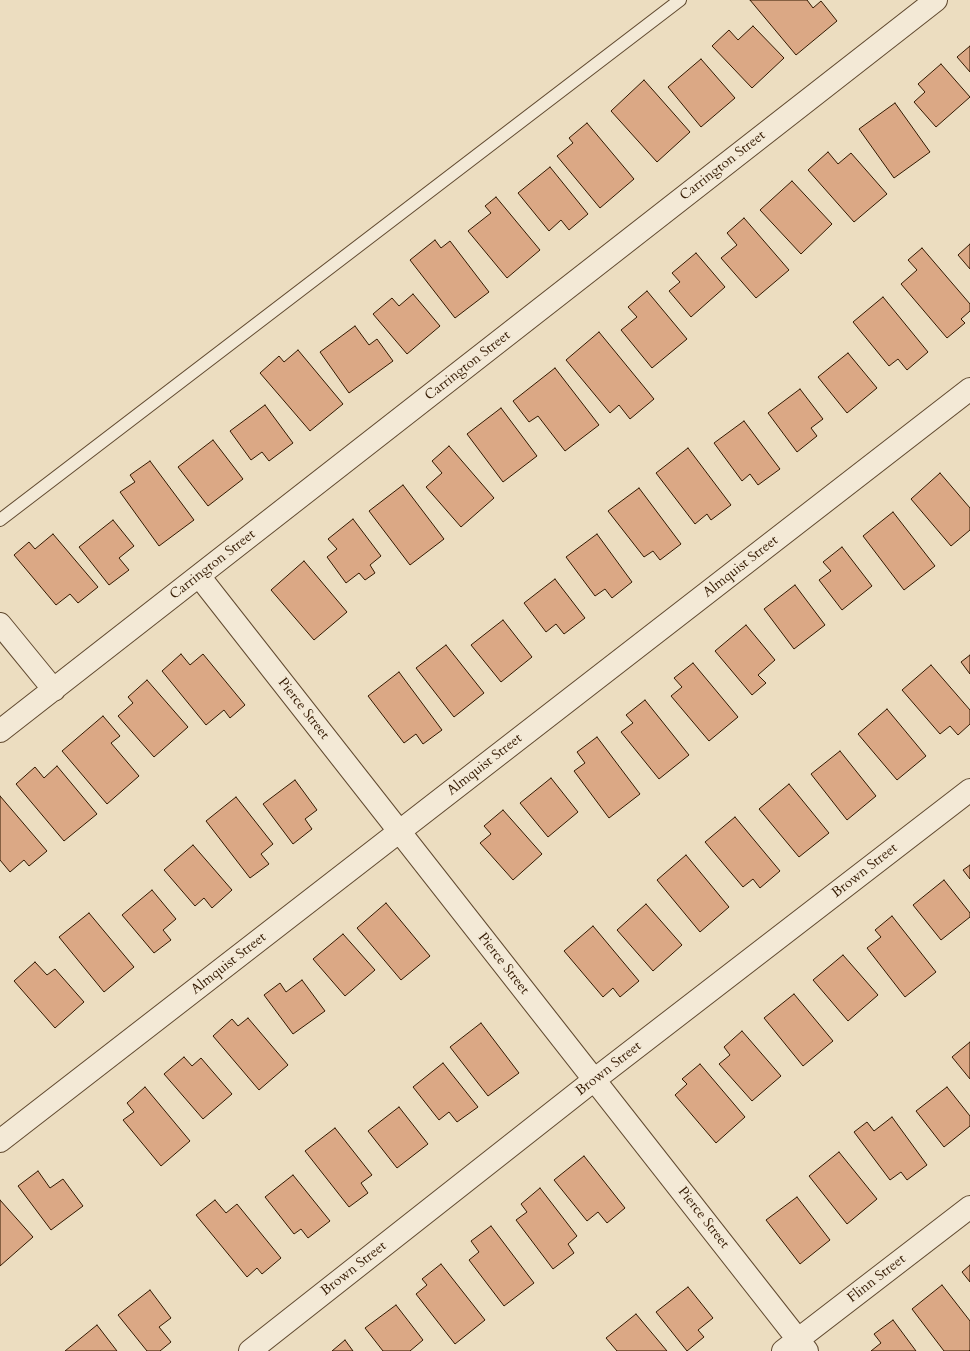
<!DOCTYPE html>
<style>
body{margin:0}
canvas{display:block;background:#ecddc0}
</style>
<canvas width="970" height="1351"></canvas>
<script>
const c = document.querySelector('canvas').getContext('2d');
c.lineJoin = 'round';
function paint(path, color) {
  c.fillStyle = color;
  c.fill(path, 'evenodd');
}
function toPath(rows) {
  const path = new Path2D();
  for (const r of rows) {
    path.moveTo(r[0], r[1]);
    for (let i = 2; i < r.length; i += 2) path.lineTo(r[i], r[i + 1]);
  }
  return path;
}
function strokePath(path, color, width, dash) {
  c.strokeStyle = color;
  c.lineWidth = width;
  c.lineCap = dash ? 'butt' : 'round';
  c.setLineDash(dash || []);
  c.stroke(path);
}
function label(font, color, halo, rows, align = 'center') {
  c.font = font + ' Cardo,serif';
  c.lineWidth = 3;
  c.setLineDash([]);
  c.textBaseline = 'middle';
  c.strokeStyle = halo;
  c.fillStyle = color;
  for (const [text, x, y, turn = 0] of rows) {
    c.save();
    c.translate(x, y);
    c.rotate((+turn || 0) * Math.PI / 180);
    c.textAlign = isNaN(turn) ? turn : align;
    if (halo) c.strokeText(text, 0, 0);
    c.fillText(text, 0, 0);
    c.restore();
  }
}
const building = toPath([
 [750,0,807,0,813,8,821,1,837,21,796,55,750,0],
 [753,26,784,58,752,88,712,46,729,30,738,40,753,26],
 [970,46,970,72,957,57,970,46],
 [701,59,735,98,701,127,668,87,701,59],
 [941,64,970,97,936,127,914,102,925,92,918,84,941,64],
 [644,80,690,132,657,162,611,111,644,80],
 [895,103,930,152,894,178,859,129,895,103],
 [587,123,634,179,600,208,557,156,573,143,569,138,587,123],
 [828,152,838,164,851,153,887,194,854,222,808,170,828,152],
 [550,167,588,214,569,230,561,220,549,231,518,193,550,167],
 [792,181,832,224,801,254,760,210,792,181],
 [496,197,540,250,507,278,468,231,491,213,485,206,496,197],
 [744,218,789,270,756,298,721,258,737,245,727,233,744,218],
 [435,240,441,248,450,241,489,292,455,318,410,260,435,240],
 [970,244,970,269,958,255,970,244],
 [922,248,970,304,970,311,961,319,965,323,947,338,901,284,917,270,908,260,922,248],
 [696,253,725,287,691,317,669,291,680,282,672,273,696,253],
 [647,291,687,339,652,368,621,330,637,317,628,307,647,291],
 [413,294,440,326,407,354,373,314,392,298,399,306,413,294],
 [883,297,928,352,907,370,898,359,889,366,853,322,883,297],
 [355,326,369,345,377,339,393,361,349,393,320,352,355,326],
 [599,332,654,399,630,419,619,405,610,413,566,360,599,332],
 [298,350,343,404,310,431,260,373,279,356,284,362,298,350],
 [848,353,877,388,847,413,818,377,848,353],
 [555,368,599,425,565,451,538,416,529,422,513,401,555,368],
 [800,389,823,419,811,428,817,436,797,452,768,413,800,389],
 [265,405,293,443,269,461,262,452,251,460,230,431,265,405],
 [501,408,537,456,503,482,467,434,501,408],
 [744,421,780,469,758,485,750,474,742,481,714,443,744,421],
 [213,440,243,479,208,506,178,467,213,440],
 [449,446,494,498,461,527,426,487,442,473,432,461,449,446],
 [688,448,731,505,711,520,707,514,695,524,656,473,688,448],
 [150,461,194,520,159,546,120,492,135,482,130,475,150,461],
 [940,473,970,508,970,530,951,546,911,499,940,473],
 [403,485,444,539,410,565,369,511,403,485],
 [639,488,681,544,660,560,653,551,644,557,608,511,639,488],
 [893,512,935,566,904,590,863,536,893,512],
 [353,519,381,556,370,565,375,573,365,580,359,573,346,583,327,557,337,549,328,539,353,519],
 [113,520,134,546,119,558,129,570,109,585,79,547,113,520],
 [53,534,98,587,78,603,70,594,56,605,14,555,29,542,35,549,53,534],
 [597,534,632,582,612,598,605,589,595,596,566,557,597,534],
 [842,547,872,586,842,610,819,580,831,571,823,562,842,547],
 [304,561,347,612,314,640,271,590,304,561],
 [555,579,585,618,564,634,556,624,546,632,524,603,555,579],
 [795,585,825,625,794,649,764,609,795,585],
 [503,620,532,657,501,682,471,645,503,620],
 [746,625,775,660,758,675,766,683,752,695,715,651,746,625],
 [446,645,484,693,454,717,416,668,446,645],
 [181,654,190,665,203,654,245,705,230,718,224,710,206,725,162,671,181,654],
 [970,655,970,674,961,662,970,655],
 [693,663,738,717,709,741,671,696,682,687,674,678,693,663],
 [931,665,970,710,970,724,958,735,950,726,940,734,902,690,931,665],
 [399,672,442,730,423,744,416,734,404,743,368,696,399,672],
 [147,680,188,727,154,757,118,716,133,703,128,697,147,680],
 [645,700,689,755,659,779,621,732,633,723,626,715,645,700],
 [887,709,926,756,897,780,858,734,887,709],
 [103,716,120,736,111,743,139,776,107,804,62,751,103,716],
 [597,737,640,794,609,818,574,771,585,763,577,752,597,737],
 [840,751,876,796,847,820,811,774,840,751],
 [57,766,97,814,64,841,16,784,35,767,44,778,57,766],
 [551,778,578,812,548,837,520,803,551,778],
 [295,780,317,810,305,819,312,829,293,844,263,804,295,780],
 [789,784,829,833,799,857,759,809,789,784],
 [0,796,47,851,29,866,24,860,10,872,0,860,0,796],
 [236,797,273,844,261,854,269,864,250,878,206,821,236,797],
 [503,810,542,854,513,880,480,843,491,834,484,826,503,810],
 [735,817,780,871,760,888,753,879,743,887,705,842,735,817],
 [193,845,232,890,212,908,204,898,195,906,164,870,193,845],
 [686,855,729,907,700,932,657,880,686,855],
 [970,865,970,879,963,870,970,865],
 [944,880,970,913,970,917,941,940,913,905,944,880],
 [152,890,176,919,163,930,171,940,154,953,122,915,152,890],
 [386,903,430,956,401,980,357,928,386,903],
 [646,904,682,945,653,971,617,930,646,904],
 [89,913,134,967,104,992,59,937,89,913],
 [892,916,936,972,905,997,867,948,881,937,875,930,892,916],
 [593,926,639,981,620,997,613,988,603,997,564,951,593,926],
 [343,934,375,970,345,996,313,959,343,934],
 [843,955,878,995,848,1021,813,980,843,955],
 [35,962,47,975,55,969,84,1002,55,1028,14,981,35,962],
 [302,980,325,1011,293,1034,264,995,280,983,286,992,302,980],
 [794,994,833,1041,803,1066,764,1018,794,994],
 [248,1018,288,1065,259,1090,213,1036,232,1019,238,1026,248,1018],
 [481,1023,519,1073,488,1096,450,1047,481,1023],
 [742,1031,781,1076,752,1101,719,1064,730,1055,724,1047,742,1031],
 [970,1042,970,1079,952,1057,970,1042],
 [184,1057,192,1066,201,1058,232,1094,203,1119,164,1074,184,1057],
 [443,1063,478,1107,457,1122,449,1112,439,1120,413,1087,443,1063],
 [700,1064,745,1117,716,1143,675,1095,687,1084,682,1079,700,1064],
 [145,1087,190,1141,161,1166,123,1120,134,1112,127,1103,145,1087],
 [947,1087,970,1116,970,1126,944,1147,916,1111,947,1087],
 [399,1107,428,1144,397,1168,368,1131,399,1107],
 [892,1117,927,1165,907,1180,901,1172,890,1180,854,1132,867,1122,874,1131,892,1117],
 [335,1128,372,1175,361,1183,368,1193,349,1207,305,1151,335,1128],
 [839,1152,877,1199,847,1224,809,1176,839,1152],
 [584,1156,625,1208,607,1223,598,1212,587,1221,554,1180,584,1156],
 [38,1171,50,1188,63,1179,83,1206,51,1230,18,1186,38,1171],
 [293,1175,330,1221,308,1238,301,1229,294,1234,265,1197,293,1175],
 [540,1188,577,1236,568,1244,574,1253,553,1269,516,1220,527,1212,521,1204,540,1188],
 [797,1197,830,1240,800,1264,766,1220,797,1197],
 [0,1200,33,1237,0,1266,0,1200],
 [215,1200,226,1213,237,1204,281,1258,262,1274,257,1268,247,1277,196,1215,215,1200],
 [491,1226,534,1283,504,1306,469,1260,479,1252,471,1241,491,1226],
 [441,1264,485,1320,455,1344,416,1294,427,1285,422,1279,441,1264],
 [970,1265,970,1282,962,1272,970,1265],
 [942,1285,970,1321,970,1350,969,1351,944,1351,912,1309,942,1285],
 [688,1287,713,1318,698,1330,704,1337,687,1351,656,1312,688,1287],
 [150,1290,171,1318,159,1327,171,1342,160,1351,147,1351,118,1315,150,1290],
 [396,1305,423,1340,410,1351,383,1351,365,1328,396,1305],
 [636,1314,667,1351,617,1351,606,1338,636,1314],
 [893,1320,916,1351,871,1351,881,1343,874,1334,893,1320],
 [97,1325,117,1351,65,1351,97,1325],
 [345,1340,353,1351,332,1351,345,1340]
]);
const lane = toPath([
 [0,520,680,0]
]);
const street = toPath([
 [199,576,807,1351],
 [0,624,54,690],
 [0,731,936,0],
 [0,1141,970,389],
 [250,1351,594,1080,970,790],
 [783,1351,970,1207]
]);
const streetNames = [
 ["Carrington Street",723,166,-38],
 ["Carrington Street",468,366,-38],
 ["Carrington Street",213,565,-38],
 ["Almquist Street",741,567,-38],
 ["Pierce Street",303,709,52],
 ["Almquist Street",485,765,-38],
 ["Brown Street",865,871,-38],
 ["Almquist Street",229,964,-38],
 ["Pierce Street",503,964,52],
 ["Brown Street",609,1069,-38],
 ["Pierce Street",703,1218,52],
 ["Brown Street",354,1269,-38],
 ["Flinn Street",877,1279,-38]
];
paint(building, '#dba885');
strokePath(building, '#331900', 1);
strokePath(lane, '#614a30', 14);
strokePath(street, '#614a30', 24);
strokePath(lane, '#f3e9d6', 12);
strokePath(street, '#f3e9d6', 22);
label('14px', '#331900', '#f3e9d6', streetNames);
</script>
